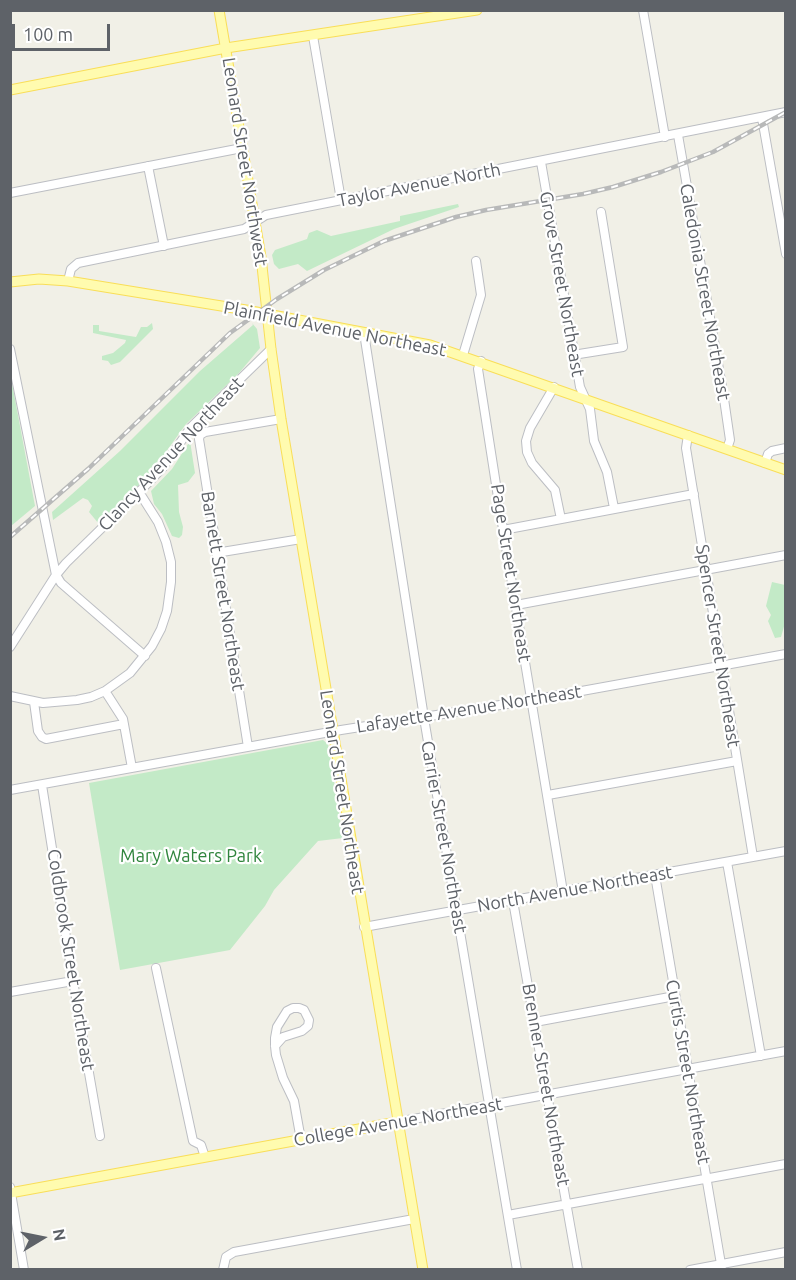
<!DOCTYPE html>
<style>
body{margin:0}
#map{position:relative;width:796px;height:1280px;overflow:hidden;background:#f1f0e7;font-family:Ubuntu,sans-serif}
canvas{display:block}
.frame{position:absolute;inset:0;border:12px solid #5e6268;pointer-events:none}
.north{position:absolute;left:12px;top:1208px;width:60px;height:60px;-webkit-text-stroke:4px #fff;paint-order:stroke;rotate:80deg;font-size:16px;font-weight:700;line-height:24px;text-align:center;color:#5e6268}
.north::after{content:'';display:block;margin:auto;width:21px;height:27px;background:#5e6268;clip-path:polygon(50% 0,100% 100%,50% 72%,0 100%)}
.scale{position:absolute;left:12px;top:24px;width:98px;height:27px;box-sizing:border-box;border:3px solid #5e6268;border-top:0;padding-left:8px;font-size:18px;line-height:21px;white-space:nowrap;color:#5e6268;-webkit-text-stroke:4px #fff;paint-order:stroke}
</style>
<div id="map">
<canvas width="796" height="1280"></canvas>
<div class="frame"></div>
<div class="north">N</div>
<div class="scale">100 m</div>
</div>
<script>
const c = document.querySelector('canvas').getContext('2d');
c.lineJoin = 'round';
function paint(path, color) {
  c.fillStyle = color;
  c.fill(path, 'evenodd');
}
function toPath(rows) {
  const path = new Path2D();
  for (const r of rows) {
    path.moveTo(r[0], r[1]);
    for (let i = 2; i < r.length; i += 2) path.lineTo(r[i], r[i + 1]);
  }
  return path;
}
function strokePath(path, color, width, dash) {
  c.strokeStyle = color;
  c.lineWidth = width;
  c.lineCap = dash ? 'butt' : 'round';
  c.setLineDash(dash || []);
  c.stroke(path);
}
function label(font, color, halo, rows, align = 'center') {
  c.font = font + ' Ubuntu,sans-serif';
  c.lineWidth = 4.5;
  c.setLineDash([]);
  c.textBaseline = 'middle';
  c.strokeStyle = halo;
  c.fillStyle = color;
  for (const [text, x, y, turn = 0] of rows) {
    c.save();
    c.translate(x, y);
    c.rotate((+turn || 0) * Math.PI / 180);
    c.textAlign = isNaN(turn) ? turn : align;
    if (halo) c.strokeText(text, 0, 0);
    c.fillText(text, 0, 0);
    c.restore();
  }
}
const green = toPath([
 [458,204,459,207,394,229,307,271,298,264,279,269,274,264,272,255,275,250,307,239,309,233,317,230,331,236,400,221,400,216],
 [152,323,153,329,120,362,111,365,108,361,102,360,102,356,113,353,125,343,126,340,93,333,93,325,99,325,99,331,136,337,141,327,147,327],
 [252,323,257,329,260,348,239,373,186,424,150,474,99,524,89,512,92,506,88,500,83,498,53,520,52,512,120,451,200,371,253,325],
 [11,378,35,506,11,526,10,526],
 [190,441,195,473,188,482,178,485,179,512,183,527,182,535,179,538,172,536,162,514,154,504,151,491,172,469],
 [772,582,785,585,785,623,781,637,775,638,768,621,771,615,766,606],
 [323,740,328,744,343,838,318,841,274,890,265,906,230,950,120,970,89,783]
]);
const minor = toPath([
 [643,10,665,137],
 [313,36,341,200],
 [762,118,786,254],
 [678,135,723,392,730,440,727,449],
 [541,162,580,387,590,409,594,441,607,472,614,508],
 [148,166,164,246],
 [10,193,242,148],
 [68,281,71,269,78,263,244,229,266,215,786,112],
 [364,333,425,724,517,1270],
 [10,349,56,575,61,583,145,656],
 [463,355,481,295,476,261],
 [573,355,623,347,601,212],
 [481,361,478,369,502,523,563,892],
 [554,387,530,428,526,441,527,452,532,463,555,490,561,519],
 [688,435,686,448,753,857],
 [765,463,768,454,772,451,786,448],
 [503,530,694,494],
 [216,553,301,539],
 [516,605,786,555],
 [10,647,56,575,66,563,149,482,164,466,191,427,271,349],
 [105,691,123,719,132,768],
 [10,696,43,703,77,700,91,697,105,691,130,673,152,646,161,629,167,611,171,582,171,562,166,542,158,522,139,492],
 [34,702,38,731,42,737,46,739,124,724],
 [248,747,199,439,200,435,205,432,281,419],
 [42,785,73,981,100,1136],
 [10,790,341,730,532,700,786,654],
 [548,795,737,761],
 [727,862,761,1056],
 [655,875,722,1270],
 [513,901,578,1270],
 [364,927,786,851],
 [156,968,193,1141,201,1145,205,1157],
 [10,992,73,981],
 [535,1022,675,996],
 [275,1046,283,1037,302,1031,308,1026,309,1020,304,1010,299,1008,293,1008,287,1011,277,1027,275,1038,275,1046,276,1055,283,1078,294,1101,301,1140],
 [397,1122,786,1051],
 [10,1187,24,1270],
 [508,1215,786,1164],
 [223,1270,226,1257,234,1252,414,1219],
 [690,1270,786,1252]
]);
const major = toPath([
 [219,10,261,257,271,349,281,419,423,1270],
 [10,90,226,48,477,10],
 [10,282,39,279,68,281,246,310,430,345,786,470],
 [10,1193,397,1122]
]);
const rail = toPath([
 [10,537,88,469,230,333,277,299,324,270,384,241,456,217,486,210,583,194,613,187,661,172,713,152,786,112]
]);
const streetNames = [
 ["Leonard Street Northwest",245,162,81],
 ["Taylor Avenue North",419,185,-11],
 ["Grove Street Northeast",562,284,80],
 ["Caledonia Street Northeast",705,292,80],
 ["Plainfield Avenue Northeast",335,329,11],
 ["Clancy Avenue Northeast",171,454,-47],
 ["Page Street Northeast",511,573,81],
 ["Barnett Street Northeast",223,591,81],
 ["Spencer Street Northeast",718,646,81],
 ["Lafayette Avenue Northeast",469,709,-9],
 ["Leonard Street Northeast",342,792,81],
 ["Carrier Street Northeast",444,837,80],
 ["North Avenue Northeast",575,889,-10],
 ["Coldbrook Street Northeast",71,960,81],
 ["Curtis Street Northeast",688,1072,80],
 ["Brenner Street Northeast",546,1085,80],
 ["College Avenue Northeast",398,1122,-10]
];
const parkNames = [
 ["Mary Waters Park",191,856]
];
paint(green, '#c3eac7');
strokePath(minor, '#bcbec3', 10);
strokePath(major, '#f9de58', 11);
strokePath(minor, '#fff', 8);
strokePath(major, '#fffbaf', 9);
strokePath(rail, '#b8b9b9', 4.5);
strokePath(rail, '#fff', 2, [7]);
label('18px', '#5e6268', '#fff', streetNames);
label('18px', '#30853d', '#fff', parkNames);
</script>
